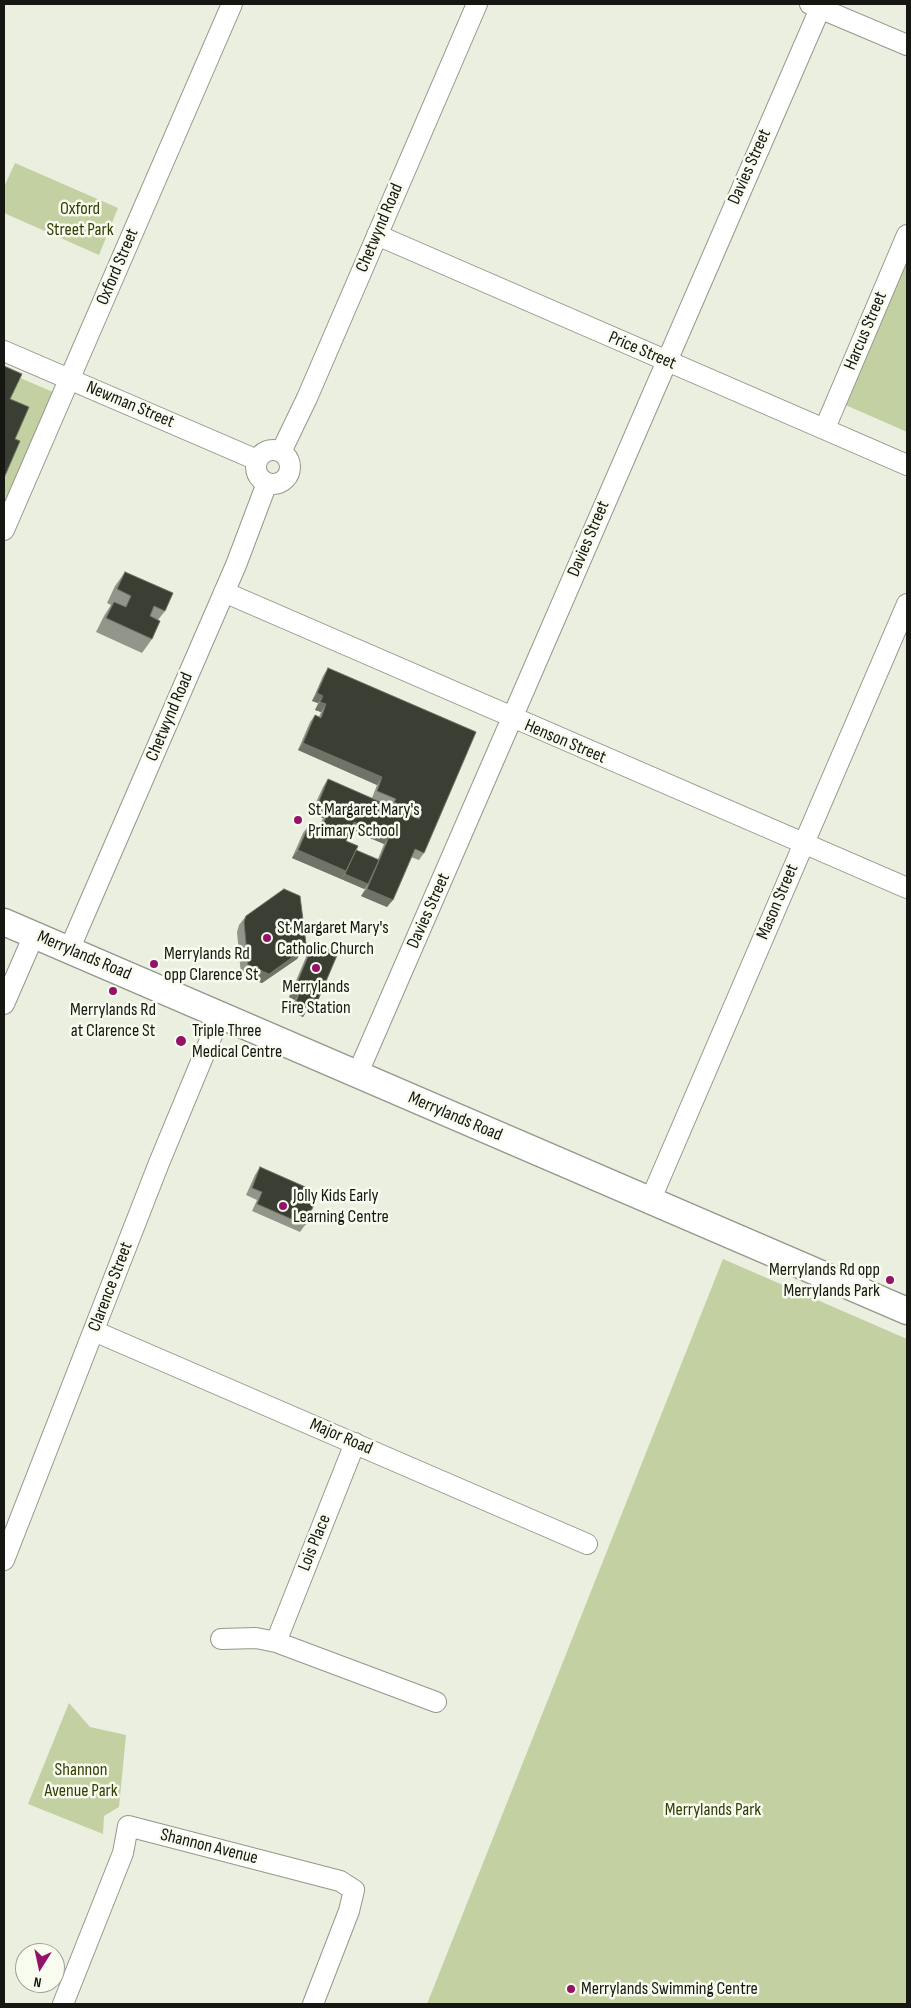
<!DOCTYPE html>
<style>
body{margin:0}
#map{position:relative;width:911px;height:2008px;overflow:hidden;background:#eaefe0;font-family:"Sofia Sans Condensed",sans-serif}
canvas{display:block}
.frame{position:absolute;inset:0;border:5px solid #161712;pointer-events:none}
.north{position:absolute;left:15px;top:1943px;width:50px;height:50px;box-sizing:border-box;background:#f8fcee;border:1px solid #9ea096;border-radius:50%;rotate:190deg;font-size:14px;font-weight:700;line-height:20px;text-align:center;color:#161712}
.north::after{content:'';display:block;margin:auto;width:18px;height:22px;background:#961168;clip-path:polygon(50% 0,100% 100%,50% 72%,0 100%)}
</style>
<div id="map">
<canvas width="911" height="2008"></canvas>
<div class="frame"></div>
<div class="north">N</div>
</div>
<script>
const c = document.querySelector('canvas').getContext('2d');
c.lineJoin = 'round';
function paint(path, color) {
  c.fillStyle = color;
  c.fill(path, 'evenodd');
}
function toPath(rows) {
  const path = new Path2D();
  for (const r of rows) {
    if (r.length === 3) {
      path.moveTo(r[0] + r[2], r[1]);
      path.arc(r[0], r[1], r[2], 0, 2 * Math.PI);
      continue;
    }
    path.moveTo(r[0], r[1]);
    for (let i = 2; i < r.length; i += 2) path.lineTo(r[i], r[i + 1]);
  }
  return path;
}
function strokePath(path, color, width, dash) {
  c.strokeStyle = color;
  c.lineWidth = width;
  c.lineCap = dash ? 'butt' : 'round';
  c.setLineDash(dash || []);
  c.stroke(path);
}
function label(font, color, halo, rows, align = 'center') {
  c.font = font + ' "Sofia Sans Condensed",sans-serif';
  c.lineWidth = 5;
  c.setLineDash([]);
  c.textBaseline = 'middle';
  c.strokeStyle = halo;
  c.fillStyle = color;
  for (const [text, x, y, turn = 0] of rows) {
    c.save();
    c.translate(x, y);
    c.rotate((+turn || 0) * Math.PI / 180);
    c.textAlign = isNaN(turn) ? turn : align;
    if (halo) c.strokeText(text, 0, 0);
    c.fillText(text, 0, 0);
    c.restore();
  }
}
const green = toPath([
 [15,163,118,208,99,255,4,213,4,187],
 [907,252,907,432,841,403],
 [4,371,53,392,4,514],
 [723,1259,907,1339,907,2004,427,2004],
 [69,1703,90,1727,126,1735,119,1807,104,1816,103,1834,28,1804]
]);
const minor = toPath([
 [810,4,907,45],
 [377,235,907,465],
 [4,351,257,460],
 [825,428,907,235],
 [273,467,17],
 [281,452,307,398,477,4],
 [4,530,232,4],
 [224,592,907,888],
 [69,950,236,565,267,483],
 [4,1004,34,935],
 [357,1075,822,4],
 [650,1201,907,604],
 [94,1331,587,1544],
 [4,1560,159,1163,220,1016],
 [221,1639,256,1638,276,1642,436,1702],
 [276,1642,355,1443],
 [63,2004,123,1853,128,1826,340,1881,354,1890,349,1911,313,2004]
]);
const major = toPath([
 [4,922,907,1311]
]);
const wall = toPath([
 [125,572,165,611,158,620,152,639,142,653,96,632,104,616,111,605,107,603,115,586],
 [328,668,476,732,424,853,419,860,411,857,387,907,361,896,365,889,292,858,303,833,309,825,318,829,323,818,311,813,323,787,328,779,372,798,377,785,298,750,310,722,315,715,319,717,321,712,315,710,318,703,312,701,323,676],
 [351,830,384,844,378,859,356,850,346,841],
 [246,916,297,959,262,983,241,975,237,932,239,925],
 [314,942,313,1008,309,1006,303,1017,290,1011,295,1000,289,997,309,950],
 [260,1167,305,1225,300,1232,252,1211,257,1200,246,1195,255,1175]
]);
const shadedWall = toPath([
 [317,693,323,696,318,703,312,701],
 [320,702,326,704,321,712,315,710],
 [303,743,382,777,377,785,298,750],
 [394,802,421,814,416,821,389,810],
 [317,806,329,811,323,818,311,813],
 [354,822,389,837,384,844,349,829],
 [298,850,346,871,341,879,292,858],
 [345,874,368,884,364,889,341,879],
 [367,889,393,900,387,907,361,896],
 [304,949,297,959,262,983,241,975,248,965],
 [294,990,300,992,295,1000,289,997],
 [313,998,318,1000,313,1008,308,1005],
 [295,1004,308,1009,303,1017,290,1011]
]);
const building = toPath([
 [4,366,22,374,10,399,29,407,15,439,20,441,4,478,4,366],
 [125,572,173,593,165,611,154,606,150,616,160,621,152,639,106,618,114,602,126,607,131,596,117,589,125,572],
 [328,668,476,732,424,853,415,849,393,900,367,889,389,837,354,822,346,841,358,846,346,871,298,850,309,825,320,830,329,811,317,806,328,779,419,819,421,814,394,802,396,799,377,791,382,777,303,743,315,715,321,718,326,704,320,702,323,696,317,693,328,668],
 [356,850,379,860,368,884,345,874,356,850],
 [284,889,300,896,306,944,304,949,269,974,248,965,244,922,246,916,284,889],
 [314,942,338,953,318,1000,313,998,308,1009,295,1004,300,992,294,990,314,942],
 [260,1167,319,1193,305,1225,257,1204,262,1192,252,1188,260,1167]
]);
const markers = [
 [298,820,5,"#961168"],
 [267,938,5,"#961168"],
 [154,964,5,"#961168"],
 [316,968,5,"#961168"],
 [113,991,5,"#961168"],
 [181,1041,6,"#961168"],
 [283,1206,5,"#961168"],
 [890,1280,5,"#961168"],
 [571,1989,5,"#961168"]
];
const streetNames = [
 ["Davies Street",750,167,-66],
 ["Chetwynd Road",380,228,-67],
 ["Oxford Street",118,267,-67],
 ["Harcus Street",866,331,-67],
 ["Price Street",642,351,23],
 ["Newman Street",130,405,23],
 ["Davies Street",589,539,-67],
 ["Chetwynd Road",170,717,-67],
 ["Henson Street",565,742,23],
 ["Mason Street",778,902,-67],
 ["Davies Street",429,911,-66],
 ["Merrylands Road",84,956,23],
 ["Merrylands Road",455,1117,23],
 ["Clarence Street",111,1287,-69],
 ["Major Road",341,1437,23],
 ["Lois Place",315,1543,-68],
 ["Shannon Avenue",209,1847,14]
];
const parkNames = [
 ["Oxford",80,209],
 ["Street Park",80,230],
 ["Shannon",81,1770],
 ["Avenue Park",81,1791],
 ["Merrylands Park",713,1810]
];
const poiNames = [
 ["St Margaret Mary's",308,810],
 ["Primary School",308,831],
 ["St Margaret Mary's",277,928],
 ["Catholic Church",277,949],
 ["Merrylands Rd",164,954],
 ["opp Clarence St",164,975],
 ["Merrylands",316,987,"center"],
 ["Fire Station",316,1008,"center"],
 ["Merrylands Rd",113,1010,"center"],
 ["at Clarence St",113,1031,"center"],
 ["Triple Three",192,1031],
 ["Medical Centre",192,1052],
 ["Jolly Kids Early",293,1196],
 ["Learning Centre",293,1217],
 ["Merrylands Rd opp",880,1270,"right"],
 ["Merrylands Park",880,1291,"right"],
 ["Merrylands Swimming Centre",581,1989]
];
paint(green, '#c3d0a2');
strokePath(minor, '#94988b', 22);
strokePath(major, '#94988b', 29);
strokePath(minor, '#fff', 20);
strokePath(major, '#fff', 26);
paint(wall, '#92968a');
paint(shadedWall, '#707367');
paint(building, '#3b3e33');
strokePath(building, '#707367', 1);
for (const [x, y, r, color] of markers) {
  const dot = new Path2D();
  dot.arc(x, y, r, 0, 2 * Math.PI);
  c.fillStyle = color;
  c.fill(dot);
  strokePath(dot, '#f8fcee', 2);
}
label('18px', '#161712', '#f8fcee', streetNames);
label('18px', '#333e07', '#f8fcee', parkNames);
label('18px', '#161712', '#f8fcee', poiNames, 'left');
</script>
